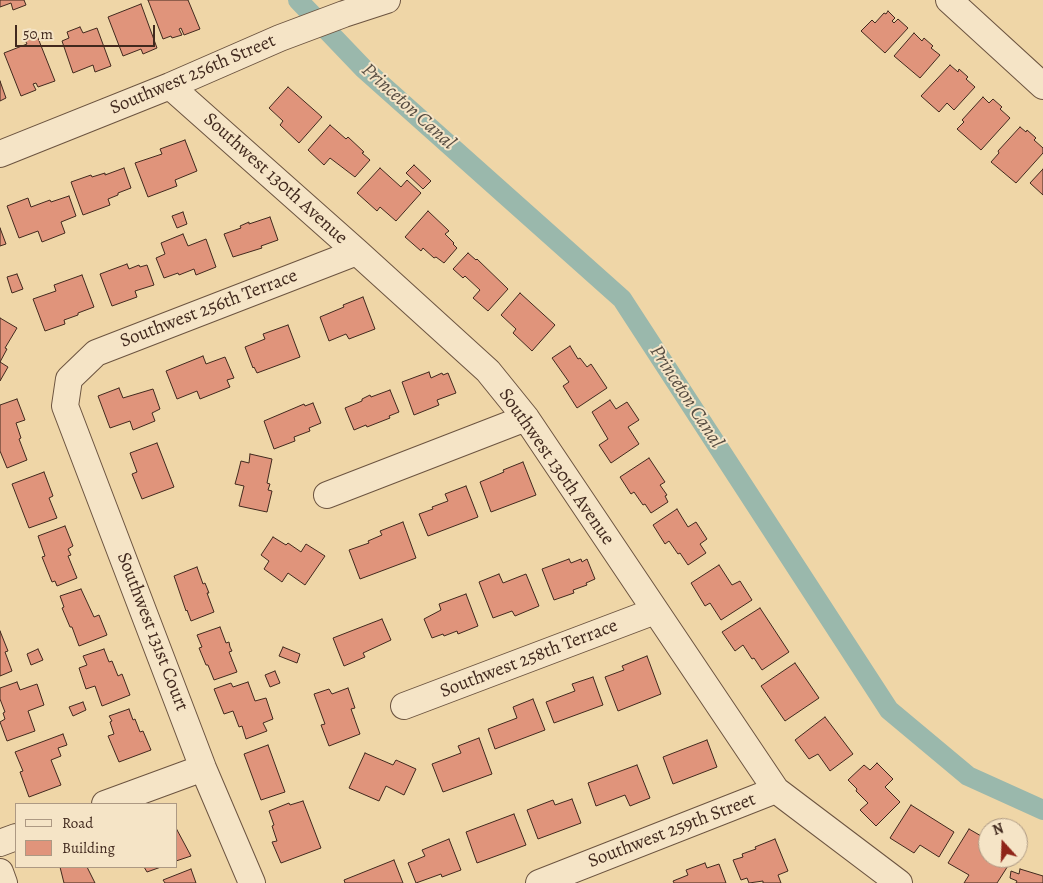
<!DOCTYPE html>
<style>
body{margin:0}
#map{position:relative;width:1043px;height:883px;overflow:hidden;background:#efd6a7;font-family:Alegreya,serif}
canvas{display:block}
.legend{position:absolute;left:15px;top:803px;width:162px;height:65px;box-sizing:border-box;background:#f5e4c6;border:1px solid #ad9983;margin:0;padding:6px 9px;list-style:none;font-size:15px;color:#41291e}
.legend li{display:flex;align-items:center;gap:10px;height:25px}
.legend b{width:25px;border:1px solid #ad9983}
.north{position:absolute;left:978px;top:818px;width:50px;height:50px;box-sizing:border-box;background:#f5e4c6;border:1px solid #ad9983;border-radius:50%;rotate:340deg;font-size:14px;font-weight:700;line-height:20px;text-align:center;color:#41291e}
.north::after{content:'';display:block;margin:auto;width:18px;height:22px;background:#8f2418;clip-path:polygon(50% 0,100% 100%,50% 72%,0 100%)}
.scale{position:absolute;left:15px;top:25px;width:140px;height:22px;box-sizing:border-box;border:2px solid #41291e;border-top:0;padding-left:6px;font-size:15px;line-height:18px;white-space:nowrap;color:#41291e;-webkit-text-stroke:4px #f5e4c6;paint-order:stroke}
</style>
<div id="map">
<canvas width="1043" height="883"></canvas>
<ul class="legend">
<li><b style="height:6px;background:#f5e4c6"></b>Road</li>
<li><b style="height:14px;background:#e0947b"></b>Building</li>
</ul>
<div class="north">N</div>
<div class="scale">50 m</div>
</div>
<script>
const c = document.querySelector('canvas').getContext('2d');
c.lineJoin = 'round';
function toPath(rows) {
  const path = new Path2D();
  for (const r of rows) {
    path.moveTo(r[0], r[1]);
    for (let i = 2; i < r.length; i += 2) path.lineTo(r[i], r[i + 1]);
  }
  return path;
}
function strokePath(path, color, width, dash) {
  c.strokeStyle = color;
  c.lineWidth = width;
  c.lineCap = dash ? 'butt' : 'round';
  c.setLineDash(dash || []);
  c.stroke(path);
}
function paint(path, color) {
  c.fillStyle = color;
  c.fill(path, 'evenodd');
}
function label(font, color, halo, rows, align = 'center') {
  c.font = font + ' Alegreya,serif';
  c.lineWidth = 4;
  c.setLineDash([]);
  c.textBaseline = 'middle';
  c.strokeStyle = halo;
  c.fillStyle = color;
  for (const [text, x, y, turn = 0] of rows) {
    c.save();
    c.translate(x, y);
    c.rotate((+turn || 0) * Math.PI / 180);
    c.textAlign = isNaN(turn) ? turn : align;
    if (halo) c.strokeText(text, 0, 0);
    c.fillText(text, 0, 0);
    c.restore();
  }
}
const canal = toPath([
 [298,0,364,69,622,299,889,710,968,776,1043,810]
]);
const building = toPath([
 [0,0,24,0,26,5,13,10,11,3,0,7,0,0],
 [148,0,188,0,200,29,184,35,181,28,179,29,182,35,172,38,171,36,163,39,148,0],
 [141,4,157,48,143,54,141,49,123,56,108,17,141,4],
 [888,11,895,18,892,21,894,23,898,19,908,28,885,53,861,31,872,20,875,23,884,13,886,14,888,11],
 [80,27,83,33,97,28,111,66,95,72,93,65,73,73,62,41,69,38,67,32,80,27],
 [36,33,55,81,38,87,36,83,33,84,36,90,21,96,4,53,27,44,24,38,36,33],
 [914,33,922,41,924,38,933,46,931,48,940,55,920,78,894,56,914,33],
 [950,65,958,72,959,69,968,77,966,79,975,87,954,110,947,103,939,112,921,96,950,65],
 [0,81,6,98,0,101,0,81],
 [288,87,322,117,299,143,280,125,283,121,269,108,288,87],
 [983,97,989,103,993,99,1002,107,1000,109,1010,118,981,150,957,129,964,122,962,120,983,97],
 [330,125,346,139,348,137,364,152,362,153,370,160,355,177,330,158,324,165,308,150,330,125],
 [1020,127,1026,132,1027,130,1036,138,1034,140,1043,148,1043,153,1016,183,991,162,999,153,998,151,1020,127],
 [185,140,197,171,175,180,177,186,148,197,135,163,162,154,160,149,185,140],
 [414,165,431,181,423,189,406,173,414,165],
 [124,168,131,188,118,193,118,195,108,199,110,205,83,215,71,182,91,175,92,177,105,173,105,175,124,168],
 [380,168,401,187,407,180,421,193,396,221,380,207,377,211,357,193,380,168],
 [1043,169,1043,195,1030,183,1043,169],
 [69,196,76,216,61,222,65,233,42,242,38,231,19,238,7,206,28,198,31,207,50,200,51,202,69,196],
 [428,211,449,231,445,234,454,243,453,244,457,248,444,263,436,257,434,258,423,248,421,251,405,237,428,211],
 [183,212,187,224,177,228,172,216,183,212],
 [270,217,278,240,261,246,262,248,233,257,224,234,241,228,240,226,249,222,249,224,270,217],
 [0,228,6,244,0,246,0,228],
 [183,234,188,246,206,239,216,267,196,275,194,269,179,275,178,273,164,278,156,258,165,254,161,243,183,234],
 [468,253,476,260,477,259,508,289,488,311,473,298,480,290,465,276,463,278,453,269,468,253],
 [127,264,129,269,139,265,140,267,147,265,154,285,135,291,137,297,112,306,100,274,127,264],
 [17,274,23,289,12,293,7,277,17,274],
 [82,275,94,307,78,313,78,315,64,320,65,324,45,331,33,299,56,291,54,285,82,275],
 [520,293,555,325,532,351,513,333,516,329,501,315,520,293],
 [363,297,375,329,349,339,346,334,329,341,320,317,344,307,343,305,363,297],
 [0,318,17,328,5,348,7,349,0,362,0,318],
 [288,325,300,357,257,373,254,367,253,368,245,347,265,339,263,334,288,325],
 [570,346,578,359,580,358,587,367,591,364,607,388,577,408,563,386,569,382,552,358,570,346],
 [203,356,206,364,225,357,234,378,227,380,230,387,200,399,197,391,177,399,166,371,203,356],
 [0,362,8,367,0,381,0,362],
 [429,372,431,378,442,373,443,375,448,373,456,393,437,400,439,405,414,415,402,382,429,372],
 [119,388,123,398,153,389,160,409,152,413,155,421,133,430,130,421,110,428,98,396,119,388],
 [390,390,399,412,389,416,390,418,367,427,366,425,354,430,345,408,362,401,362,399,370,395,371,397,390,390],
 [17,399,25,420,16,423,21,438,19,439,27,460,7,468,0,451,0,405,17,399],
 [610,400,616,409,627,402,639,420,628,427,639,444,611,463,599,445,608,439,592,412,610,400],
 [313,403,321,423,309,428,310,431,294,437,295,441,274,449,264,421,304,404,305,406,313,403],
 [157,443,174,487,142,499,132,474,137,472,130,453,157,443],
 [250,454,272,459,267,483,270,484,268,490,272,491,267,512,239,506,244,486,235,484,238,473,241,461,249,463,250,454],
 [649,458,665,482,660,485,667,495,665,496,668,502,651,513,645,504,643,505,634,492,631,494,620,477,649,458],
 [523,462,536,495,491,512,480,482,504,472,503,470,523,462],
 [44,472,53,496,49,498,57,518,29,528,12,484,44,472],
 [466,486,478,517,428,536,419,514,433,509,432,507,448,501,445,494,466,486],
 [677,509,688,527,696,522,707,539,700,544,706,553,688,565,680,553,678,554,669,541,665,544,653,525,677,509],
 [403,522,416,558,360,579,349,550,369,543,368,541,382,535,380,531,403,522],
 [65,526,73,546,68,549,71,555,68,556,77,578,57,586,55,581,52,582,42,557,45,556,38,536,65,526],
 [273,537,286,545,288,543,301,552,306,544,325,556,305,585,288,573,282,582,264,569,269,561,261,555,273,537],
 [569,559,571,563,581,559,582,562,587,559,595,579,586,583,587,585,573,590,574,593,554,600,542,569,569,559],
 [719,565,732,585,740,581,752,600,721,620,710,603,705,606,691,583,719,565],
 [197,567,203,584,205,583,209,593,207,593,214,612,191,621,187,610,186,611,174,576,197,567],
 [499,574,503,583,526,574,539,606,515,616,512,611,493,618,479,582,499,574],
 [81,589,94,617,99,615,107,635,79,646,72,627,70,627,62,608,64,607,60,596,81,589],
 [466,594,478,626,458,634,457,631,444,636,443,634,432,638,424,619,441,610,439,604,466,594],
 [760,608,789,652,762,670,754,658,752,659,743,645,735,651,722,632,760,608],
 [382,619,391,640,363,653,365,657,344,666,333,638,382,619],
 [220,627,226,643,229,642,230,647,232,651,229,652,237,672,214,680,208,665,206,665,199,648,202,647,197,635,220,627],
 [0,631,8,651,5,652,12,671,0,676,0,631],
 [283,647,300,654,297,663,279,656,283,647],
 [38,649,43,660,31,665,27,654,38,649],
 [104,649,109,662,112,661,118,676,122,674,130,695,102,706,95,686,86,689,79,668,87,665,83,656,104,649],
 [647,656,661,694,618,711,605,677,624,670,622,666,647,656],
 [795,663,819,698,785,721,761,686,795,663],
 [275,671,280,683,270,687,265,675,275,671],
 [593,677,603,705,554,723,546,702,575,691,572,684,593,677],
 [17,682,20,690,37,684,44,705,28,711,35,731,7,741,0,722,5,719,3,713,5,712,0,699,0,688,17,682],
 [248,682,255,701,266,698,273,719,263,723,267,731,246,739,242,726,239,727,233,711,224,714,214,689,231,683,233,687,248,682],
 [348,688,355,708,351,709,360,734,329,746,321,725,325,724,314,694,329,689,332,694,348,688],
 [533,699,545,730,495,749,488,729,517,718,513,707,533,699],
 [83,702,86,710,73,716,69,707,83,702],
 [129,709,133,720,135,719,140,732,143,731,151,750,119,762,108,736,114,734,110,722,112,721,109,716,129,709],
 [825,717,853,754,830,771,818,754,809,759,795,740,825,717],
 [63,734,67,745,58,748,61,756,51,760,61,785,29,797,20,772,23,771,15,752,63,734],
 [479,738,492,774,443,792,432,764,461,753,458,746,479,738],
 [707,740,717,767,673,784,663,757,707,740],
 [268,745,285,792,261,800,244,754,268,745],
 [365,753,393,765,396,760,416,769,404,795,386,786,379,801,349,788,365,753],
 [877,763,893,779,885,787,900,802,876,826,860,810,868,803,856,791,857,789,848,780,864,765,870,770,877,763],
 [637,765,650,798,630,806,625,795,596,806,588,783,637,765],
 [572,799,581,823,538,839,527,810,553,800,555,805,572,799],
 [303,801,321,848,281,863,272,842,277,841,272,826,274,825,269,811,289,803,290,805,303,801],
 [911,805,954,832,939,857,920,845,914,853,890,838,911,805],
 [514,814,526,845,477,863,466,832,514,814],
 [176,828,191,856,176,861,176,828],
 [969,829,988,840,988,858,1013,858,997,883,964,883,969,875,948,863,969,829],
 [449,839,461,870,442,877,441,874,416,883,408,863,425,856,422,850,449,839],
 [775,839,788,871,778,875,781,883,763,883,763,881,749,883,747,878,741,880,733,860,743,857,742,854,756,849,755,847,775,839],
 [394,860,403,883,345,883,344,880,394,860],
 [705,863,707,868,719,864,726,883,674,883,673,881,688,875,686,870,705,863],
 [60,867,87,867,95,883,64,883,60,867],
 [144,867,161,867,147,872,144,867],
 [191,869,196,883,165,883,163,880,191,869],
 [1020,869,1043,876,1043,883,1016,883,1017,881,1010,878,1011,871,1019,874,1020,869]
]);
const minor = toPath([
 [949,0,1043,86],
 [170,86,357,252,488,371,526,418,776,790,899,883],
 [0,154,170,86,280,38,344,14,387,0],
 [327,495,526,418],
 [404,706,655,611],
 [105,804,203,768],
 [0,843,16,837],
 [0,872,4,883],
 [252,883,203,768,65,406,69,379,96,353,357,252],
 [539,883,776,790]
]);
const streetNames = [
 ["Southwest 256th Street",193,75,-23],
 ["Southwest 130th Avenue",275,179,42],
 ["Southwest 256th Terrace",209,309,-21],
 ["Southwest 130th Avenue",556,467,55],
 ["Southwest 131st Court",152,632,69],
 ["Southwest 258th Terrace",529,659,-21],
 ["Southwest 259th Street",672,831,-21]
];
const waterNames = [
 ["Princeton Canal",408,107,42],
 ["Princeton Canal",686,397,57]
];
strokePath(canal, '#9ab8ac', 20);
paint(building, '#e0947b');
strokePath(building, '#41291e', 1);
strokePath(minor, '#6c5440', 28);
strokePath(minor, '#f5e4c6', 26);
label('19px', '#41291e', '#f5e4c6', streetNames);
label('italic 20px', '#574d42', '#f5e4c6', waterNames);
</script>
